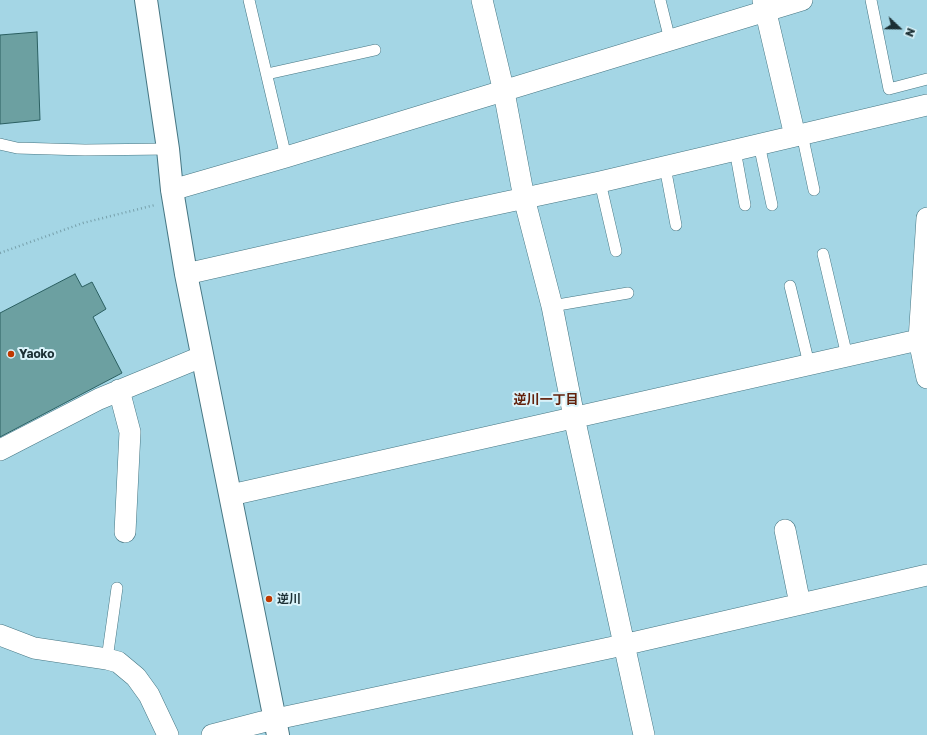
<!DOCTYPE html>
<html>
<head>
<meta charset="utf-8">
<style>
	body { margin:0 }
	#map { position:relative; width:927px; height:735px; overflow:hidden; background:#a4d6e5; font-family:"Golos Text",sans-serif }
	canvas { display:block }
	.north { position:absolute; left:879px; top:8px; width:40px; height:40px; -webkit-text-stroke:3px #daf3fa; paint-order:stroke; rotate:112deg; font-size:11px; font-weight:700; line-height:16px; text-align:center; color:#1b2f34 }
	.north::after { content:''; display:block; margin:auto; width:14px; height:18px; background:#1b2f34; clip-path:polygon(50% 0,100% 100%,50% 72%,0 100%) }
</style>
</head>
<body>
<div id="map">
<canvas width="927" height="735"></canvas>
<div class="north">N</div>
</div>
<script>
const c = document.querySelector('canvas').getContext('2d');
c.lineJoin = 'round';
function paint(path, color) { c.fillStyle = color; c.fill(path, 'evenodd'); }
const toPath = rows => new Path2D(rows.map(r => 'M' + r).join(''));
function stroke(path, color, width, dash) { c.strokeStyle = color; c.lineWidth = width; c.lineCap = dash ? 'butt' : 'round'; c.setLineDash(dash || []); c.stroke(path); }
function drawText(font, color, halo, rows, align = 'center') {
  c.font = font + ' "Golos Text","Noto Sans JP",sans-serif'; c.lineWidth = 4; c.setLineDash([]); c.textBaseline = 'middle'; c.strokeStyle = halo; c.fillStyle = color; for (const [text, x, y, turn = 0] of rows) {
    c.save(); c.translate(x, y); c.rotate((+turn || 0) * Math.PI / 180); c.textAlign = isNaN(turn) ? turn : align; if (halo) c.strokeText(text, 0, 0); c.fillText(text, 0, 0); c.restore();
  }
}
const building = toPath([
	[37,32,40,120,0,124,0,35,37,32],
	[75,274,82,287,92,282,106,309,93,317,122,373,0,437,0,313,75,274]
]);
const path = toPath([
	[0,253,83,223,155,205]
]);
const service = toPath([
	[249,0,286,157],
	[660,0,670,40],
	[871,0,889,89,927,79],
	[267,74,375,50],
	[802,134,814,190],
	[0,144,17,148,85,150,168,149],
	[759,144,772,205],
	[735,150,745,205],
	[665,167,676,225],
	[600,182,616,251],
	[823,254,847,356],
	[790,286,809,364],
	[552,306,628,293],
	[107,659,117,588]
]);
const minor = toPath([
	[482,0,504,92,524,198,552,306,574,417,644,735],
	[763,0,795,136],
	[172,190,286,157,802,0],
	[927,218,919,340,927,378],
	[186,274,455,213,600,182,927,105],
	[119,390,130,432,125,532],
	[0,450,99,399,201,357],
	[231,495,927,338],
	[785,530,800,604],
	[0,635,34,648,107,659,118,662,136,677,149,695,168,735],
	[212,735,262,722,623,645,927,575]
]);
const tertiary = toPath([
	[146,0,168,149,172,190,186,274,278,735]
]);
const markers = [
	[11,354,4,"#c03900"],
	[269,599,4,"#c03900"]
];
const poiNames = [
	["Yaoko",19,354],
	["逆川",277,599]
];
const neighbourhoodNames = [
	["逆川一丁目",546,400]
];
paint(building, '#6ca0a1');
stroke(building, '#2b5f61', 1);
stroke(service, '#467683', 12);
stroke(minor, '#467683', 22);
stroke(tertiary, '#467683', 24);
stroke(path, '#77a0ab', 2.5, [1, 3]);
stroke(service, '#fff', 11);
stroke(minor, '#fff', 21);
stroke(tertiary, '#fff', 22);
for (const [x, y, r, color] of markers) { const dot = new Path2D(); dot.arc(x, y, r, 0, 2 * Math.PI); c.fillStyle = color; c.fill(dot); stroke(dot, '#daf3fa', 1.5); }
drawText('bold 12px', '#1b2f34', '#daf3fa', poiNames, 'left');
drawText('bold 13px', '#62210b', '#daf3fa', neighbourhoodNames);
</script>
</body>
</html>
